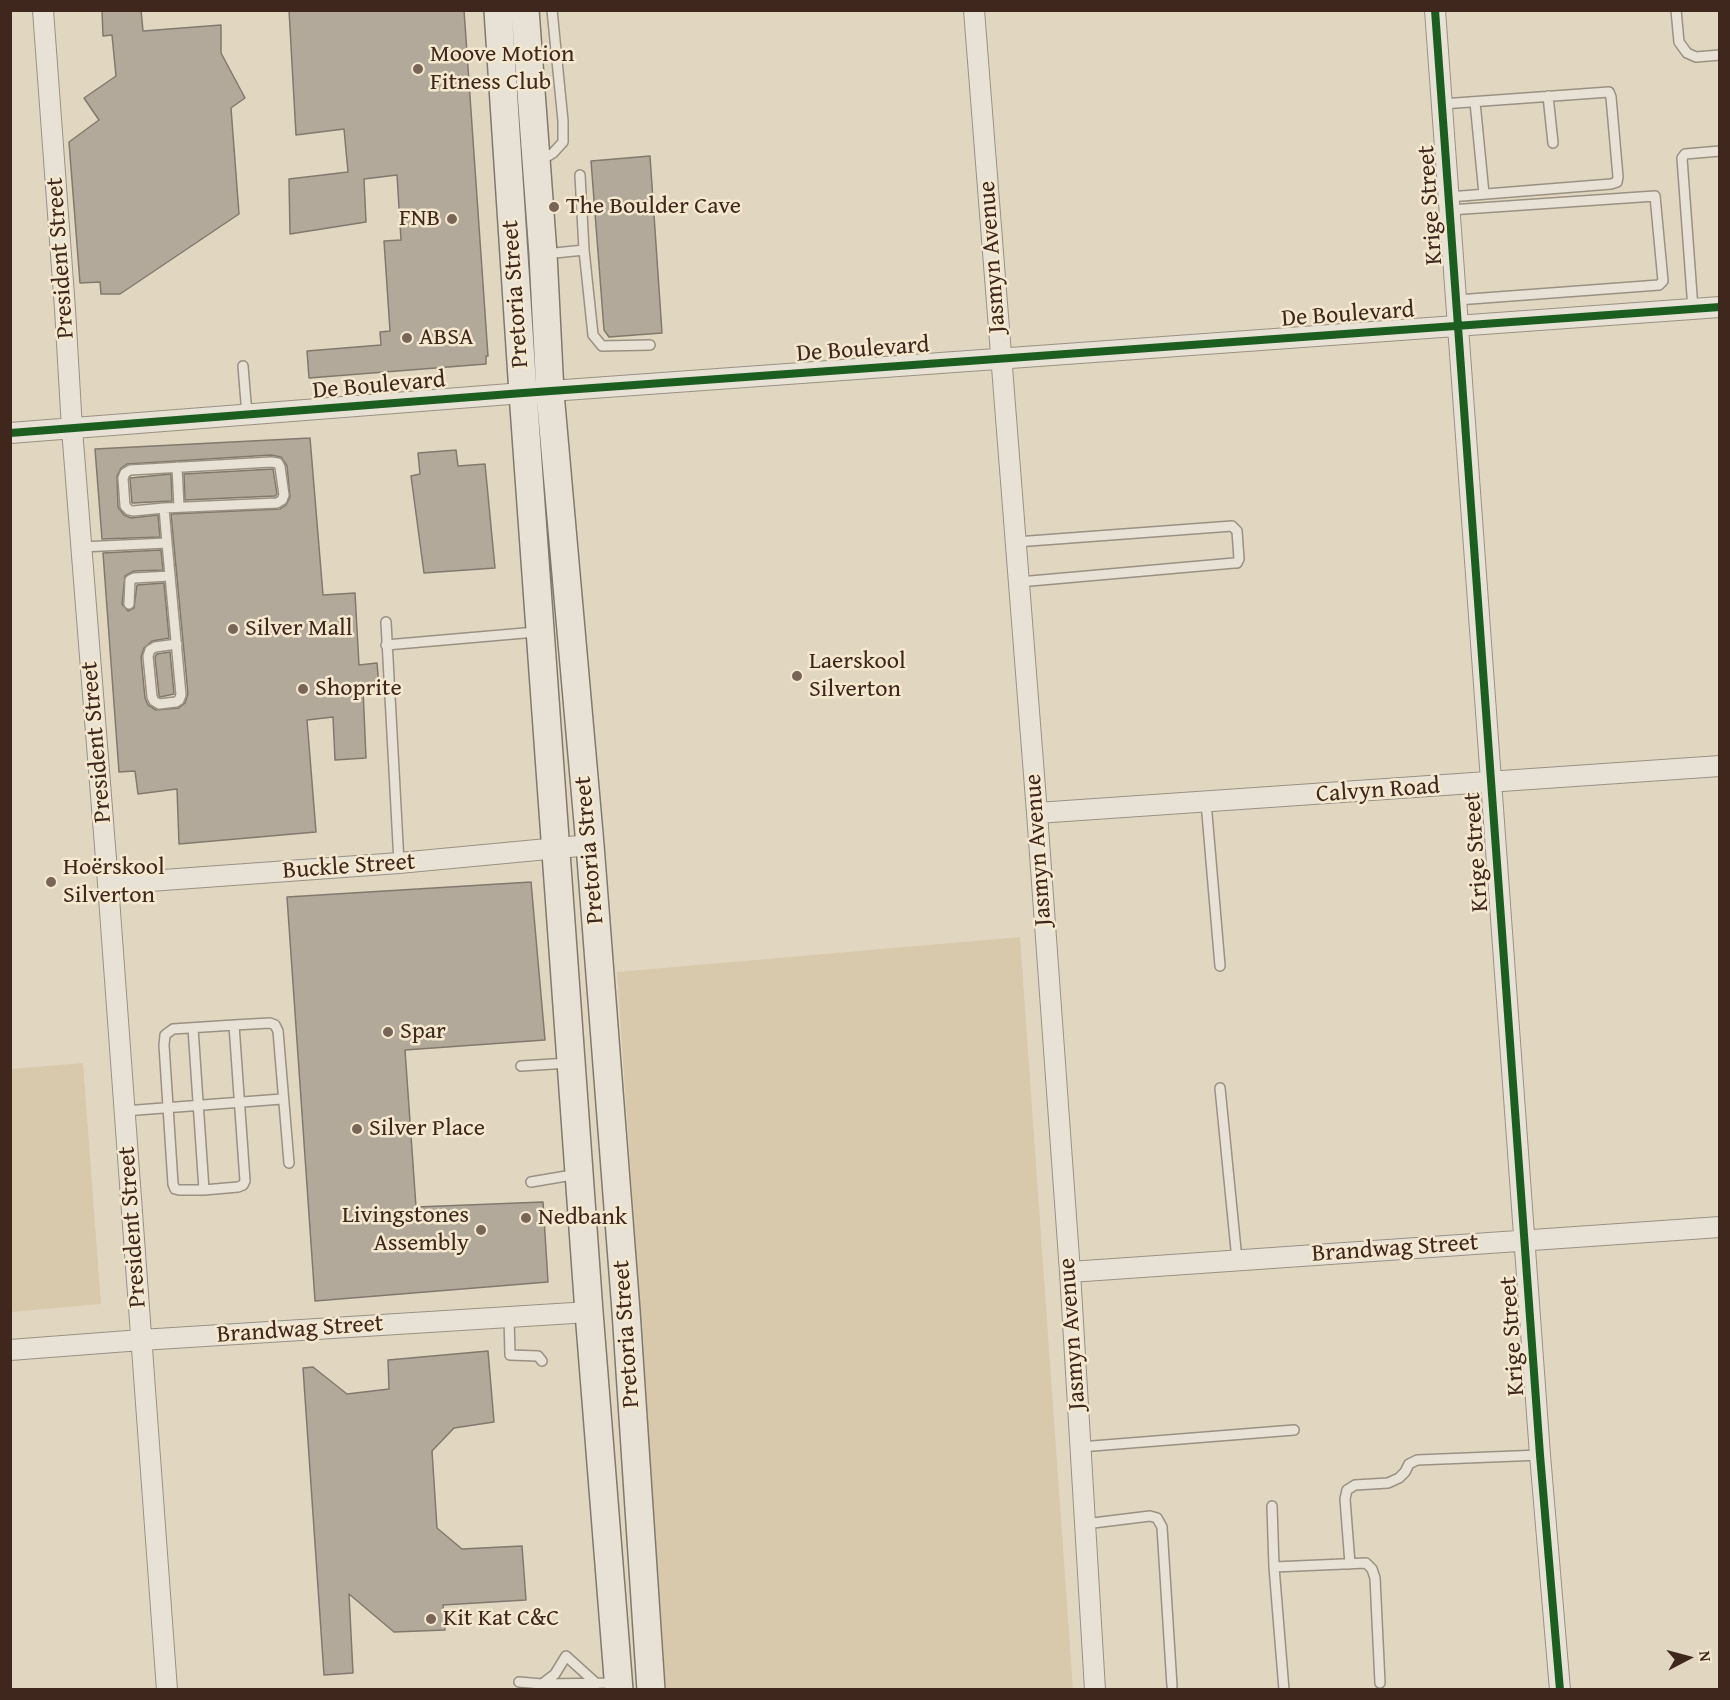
<!DOCTYPE html>
<html>
<head>
<meta charset="utf-8">
<style>
	body { margin:0 }
	#map { position:relative; width:1730px; height:1700px; overflow:hidden; background:#e1d7c1; font-family:"Gentium Book Plus",serif }
	canvas { display:block }
	.frame { position:absolute; inset:0; border:12px solid #40271e; pointer-events:none }
	.north { position:absolute; left:1658px; top:1628px; width:60px; height:60px; -webkit-text-stroke:4px #f4e8ce; paint-order:stroke; rotate:84deg; font-size:16px; font-weight:700; line-height:24px; text-align:center; color:#40271e }
	.north::after { content:''; display:block; margin:auto; width:21px; height:27px; background:#40271e; clip-path:polygon(50% 0,100% 100%,50% 72%,0 100%) }
</style>
</head>
<body>
<div id="map">
<canvas width="1730" height="1700"></canvas>
<div class="frame"></div>
<div class="north">N</div>
</div>
<script>
const c = document.querySelector('canvas').getContext('2d');
c.lineJoin = 'round';
function paint(path, color) { c.fillStyle = color; c.fill(path, 'evenodd'); }
const toPath = rows => new Path2D(rows.map(r => 'M' + r).join(''));
function stroke(path, color, width, dash) { c.strokeStyle = color; c.lineWidth = width; c.lineCap = dash ? 'butt' : 'round'; c.setLineDash(dash || []); c.stroke(path); }
function drawText(font, color, halo, rows, align = 'center') {
  c.font = font + ' "Gentium Book Plus",serif'; c.lineWidth = 5; c.setLineDash([]); c.textBaseline = 'middle'; c.strokeStyle = halo; c.fillStyle = color; for (const [text, x, y, turn = 0] of rows) {
    c.save(); c.translate(x, y); c.rotate((+turn || 0) * Math.PI / 180); c.textAlign = isNaN(turn) ? turn : align; if (halo) c.strokeText(text, 0, 0); c.fillText(text, 0, 0); c.restore();
  }
}
const green = toPath([
	[1020,937,1073,1689,666,1689,617,972],
	[83,1063,101,1304,11,1312,11,1069]
]);
const building = toPath([
	[102,10,141,10,143,31,221,25,221,53,245,98,231,108,239,214,120,294,101,294,100,282,80,283,69,142,99,120,84,98,116,76,112,35,103,36,102,10],
	[289,10,464,10,488,356,486,356,486,364,309,378,307,351,381,345,380,332,390,331,384,241,401,240,397,175,364,179,366,222,290,234,289,179,348,172,344,129,296,135,289,10],
	[650,156,662,333,609,337,604,330,591,161,650,156],
	[310,438,323,595,355,593,359,665,377,663,379,686,363,689,366,758,335,760,333,717,307,720,316,832,179,844,177,789,138,794,135,771,119,772,103,553,161,550,163,570,134,571,125,576,122,604,128,611,134,608,137,585,164,583,169,638,152,641,144,648,141,657,145,698,148,705,156,710,179,708,185,703,188,694,171,514,280,509,286,505,290,497,287,466,281,457,271,455,127,464,121,468,117,476,118,507,124,515,131,518,158,515,160,537,102,539,95,449,310,438],
	[456,450,458,466,485,464,495,568,424,573,411,476,420,474,418,453,456,450],
	[273,469,277,494,275,496,185,500,184,474,273,469],
	[171,474,172,501,132,503,130,478,171,474],
	[170,652,174,694,160,697,159,695,155,657,157,654,170,652],
	[531,882,545,1040,405,1050,416,1207,543,1202,548,1282,315,1301,287,897,531,882],
	[488,1351,494,1422,454,1428,432,1451,437,1528,462,1549,522,1546,526,1600,443,1605,445,1630,394,1632,349,1594,353,1673,324,1675,303,1368,313,1367,347,1394,389,1389,388,1360,488,1351]
]);
const lane = toPath([
	[1676,10,1679,42,1687,53,1696,57,1720,55],
	[1548,96,1553,143],
	[1475,102,1484,194],
	[1442,104,1609,92,1611,97,1618,177,1617,182,1611,184,1449,197],
	[540,161,553,153,563,142,563,121,552,10],
	[580,175,584,250],
	[1450,210,1655,196,1663,281,1659,285,1457,300],
	[545,254,584,250,593,335,602,346,650,345],
	[1693,309,1682,158,1685,154,1720,151],
	[243,366,247,415],
	[177,467,179,507],
	[164,508,277,503,282,500,284,495,280,467,278,463,271,462,130,470,125,473,123,478,125,506,129,510,133,511,164,508,167,543],
	[1016,542,1232,526,1237,531,1239,559,1237,563,1234,563,1019,582],
	[81,547,167,543,181,695,179,700,176,702,159,704,154,701,152,697,148,656,150,650,155,647,177,644],
	[129,604,130,580,134,578,170,576],
	[386,622,399,863],
	[386,645,536,632],
	[1206,802,1220,966],
	[234,1025,245,1181,243,1185,238,1187,204,1190,179,1190,175,1189,173,1184,164,1045,165,1035,173,1029,234,1025,270,1023,275,1025,278,1031,289,1163],
	[193,1028,204,1190],
	[521,1066,569,1063],
	[1220,1088,1237,1260],
	[124,1111,282,1099],
	[531,1182,578,1174],
	[509,1316,510,1355,538,1356,542,1361],
	[1080,1447,1294,1430],
	[1272,1506,1274,1567,1284,1690],
	[1085,1524,1150,1516,1157,1518,1162,1527,1172,1686],
	[1350,1564,1345,1499,1347,1490,1355,1485,1388,1483,1399,1478,1405,1472,1409,1464,1417,1460,1540,1455],
	[1274,1567,1366,1563,1372,1569,1375,1578,1380,1683],
	[519,1682,542,1684,616,1683],
	[542,1684,555,1674,566,1656,597,1684]
]);
const street = toPath([
	[43,10,65,309,72,429,108,884,167,1690],
	[974,10,1037,813,1070,1272,1095,1690],
	[1435,10,1540,1455,1560,1690],
	[10,433,523,393,1720,307],
	[1037,813,1720,766],
	[108,884,399,863,590,845],
	[1070,1272,1720,1227],
	[10,1350,141,1340,589,1312]
]);
const secondary = toPath([
	[498,10,523,393,589,1312,619,1690],
	[525,10,543,254,550,393,590,845,626,1311,651,1690]
]);
const cycleway = toPath([
	[1435,10,1540,1455,1560,1690],
	[10,433,523,393,1720,307]
]);
const markers = [
	[418,69,6,"#786557"],
	[554,207,6,"#786557"],
	[452,219,6,"#786557"],
	[407,338,6,"#786557"],
	[233,629,6,"#786557"],
	[797,676,6,"#786557"],
	[303,689,6,"#786557"],
	[51,882,6,"#786557"],
	[388,1032,6,"#786557"],
	[357,1129,6,"#786557"],
	[526,1218,6,"#786557"],
	[481,1230,6,"#786557"],
	[431,1619,6,"#786557"]
];
const poiNames = [
	["Moove Motion",430,55],
	["Fitness Club",430,83],
	["The Boulder Cave",566,207],
	["FNB",440,219,"right"],
	["ABSA",419,338],
	["Silver Mall",245,629],
	["Laerskool",809,662],
	["Silverton",809,690],
	["Shoprite",315,689],
	["Hoërskool",63,868],
	["Silverton",63,896],
	["Spar",400,1032],
	["Silver Place",369,1129],
	["Livingstones",469,1216,"right"],
	["Assembly",469,1244,"right"],
	["Nedbank",538,1218],
	["Kit Kat C&C",443,1619]
];
const streetNames = [
	["Krige Street",1431,205,-94],
	["Jasmyn Avenue",993,257,-94],
	["President Street",61,258,-94],
	["Pretoria Street",516,294,-94],
	["De Boulevard",1348,315,-4],
	["De Boulevard",863,350,-4],
	["De Boulevard",379,386,-5],
	["President Street",97,742,-95],
	["Calvyn Road",1378,791,-4],
	["Pretoria Street",590,850,-95],
	["Jasmyn Avenue",1039,850,-94],
	["Krige Street",1477,852,-94],
	["Buckle Street",349,867,-4],
	["President Street",133,1227,-94],
	["Brandwag Street",1395,1249,-4],
	["Brandwag Street",300,1330,-4],
	["Pretoria Street",627,1334,-94],
	["Jasmyn Avenue",1073,1334,-94],
	["Krige Street",1513,1336,-94]
];
paint(green, '#d8c9ac');
paint(building, '#b2a99a');
stroke(building, '#82796d', 1.5);
stroke(lane, '#9a9183', 12);
stroke(street, '#9a9183', 22);
stroke(secondary, '#82796d', 30);
stroke(lane, '#e7e1d6', 9);
stroke(street, '#e7e1d6', 20);
stroke(secondary, '#e7e1d6', 27);
stroke(cycleway, '#1b5e20', 8);
for (const [x, y, r, color] of markers) { const dot = new Path2D(); dot.arc(x, y, r, 0, 2 * Math.PI); c.fillStyle = color; c.fill(dot); stroke(dot, '#f4e8ce', 2); }
drawText('24px', '#40271e', '#f4e8ce', poiNames, 'left');
drawText('24px', '#40271e', '#f4e8ce', streetNames);
</script>
</body>
</html>
